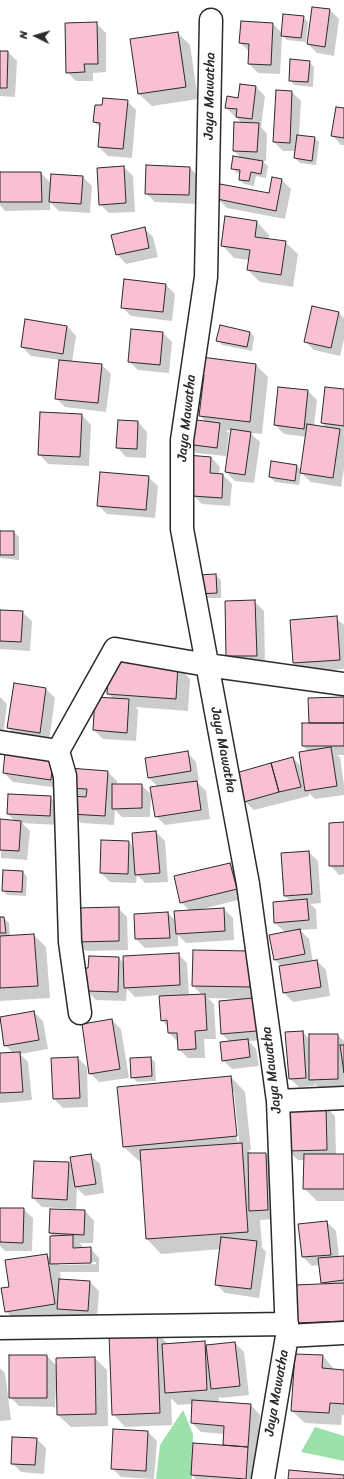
<!DOCTYPE html>
<html>
<head>
<meta charset="utf-8">
<style>
	body { margin:0 }
	#map { position:relative; width:344px; height:1479px; overflow:hidden; background:#fff; font-family:Sriracha,sans-serif }
	canvas { display:block }
	.north { position:absolute; left:16px; top:16px; width:40px; height:40px; -webkit-text-stroke:3px #fff; paint-order:stroke; rotate:275deg; font-size:11px; font-weight:700; line-height:16px; text-align:center; color:#2b2b2b }
	.north::after { content:''; display:block; margin:auto; width:14px; height:18px; background:#2b2b2b; clip-path:polygon(50% 0,100% 100%,50% 72%,0 100%) }
</style>
</head>
<body>
<div id="map">
<canvas width="344" height="1479"></canvas>
<div class="north">N</div>
</div>
<script>
const c = document.querySelector('canvas').getContext('2d');
c.lineJoin = 'round';
function paint(path, color) { c.fillStyle = color; c.fill(path, 'evenodd'); }
const toPath = rows => new Path2D(rows.map(r => 'M' + r).join(''));
function stroke(path, color, width, dash) { c.strokeStyle = color; c.lineWidth = width; c.lineCap = dash ? 'butt' : 'round'; c.setLineDash(dash || []); c.stroke(path); }
function drawText(font, color, halo, rows, align = 'center') {
  c.font = font + ' Sriracha,sans-serif'; c.lineWidth = 3; c.setLineDash([]); c.textBaseline = 'middle'; c.strokeStyle = halo; c.fillStyle = color; for (const [text, x, y, turn = 0] of rows) {
    c.save(); c.translate(x, y); c.rotate((+turn || 0) * Math.PI / 180); c.textAlign = isNaN(turn) ? turn : align; if (halo) c.strokeText(text, 0, 0); c.fillText(text, 0, 0); c.restore();
  }
}
const green = toPath([
	[183,1410,193,1434,192,1479,156,1479,160,1445],
	[315,1427,344,1436,344,1461,301,1452]
]);
const shadow = toPath([
	[330,10,339,19,334,56,317,53,308,44],
	[303,17,308,22,306,42,287,40,282,35,280,74,258,73,249,64,250,52,240,43,273,24,282,33],
	[96,23,106,33,106,72,93,73,93,81,76,81,67,72],
	[178,33,190,45,198,99,152,106,139,94],
	[0,52,8,52,17,61,15,97,0,96],
	[309,62,314,67,313,87,294,85,290,80],
	[256,87,265,96,261,127,267,134,266,161,262,161,268,166,266,178,256,176,254,186,244,184,240,180,241,174,237,173,232,168,241,158,234,151,243,124,226,108],
	[292,92,301,101,299,136,314,138,319,142,316,165,300,163,295,158,296,151,283,151,274,142],
	[127,101,136,110,132,158,108,156,99,147,101,128,94,122,103,107],
	[344,109,344,145,341,145,332,135],
	[124,167,133,176,135,212,109,213,100,204],
	[190,168,199,177,198,204,155,202,146,193],
	[0,173,41,173,51,183,83,177,92,186,90,213,59,211,50,202,50,210,5,211,0,205],
	[282,180,291,189,285,219,227,208,218,199,270,194],
	[226,217,257,222,269,235,269,240,285,242,298,254,293,287,260,282,248,270,249,260,234,258,222,245],
	[144,228,153,237,158,257,126,264,117,254],
	[166,285,175,294,172,321,131,316,122,307],
	[339,313,344,318,344,339,340,356,314,350,305,341],
	[26,320,67,326,76,336,72,362,102,365,111,374,106,412,65,407,56,398,60,360,31,356,22,347],
	[250,332,254,337,252,351,222,345,218,340],
	[163,333,172,342,169,373,138,370,129,361],
	[256,365,268,377,262,434,250,433,260,442,254,483,235,481,226,472,232,431,226,430,229,433,226,456,196,453,187,444,206,422,200,416,204,379,200,375],
	[344,390,344,434,342,433,344,435,344,469,341,487,311,482,301,473,299,485,275,482,270,477,297,466,302,471,307,437,284,434,275,425,308,391,317,400,314,426,327,428,322,423],
	[82,415,91,425,89,466,48,464,39,454],
	[119,421,138,422,147,432,146,458,126,457,117,447],
	[211,457,220,467,219,475,223,475,232,484,230,506,202,504,186,488],
	[148,477,158,486,155,518,107,514,98,505],
	[0,532,14,532,19,537,19,560,0,558],
	[216,575,221,580,221,598,204,598,199,593],
	[226,602,255,602,264,611,265,665,237,665,227,656],
	[0,611,22,612,32,621,30,651,0,649],
	[336,618,344,625,344,669,303,672,294,663],
	[178,666,190,679,188,711,136,707,138,710,136,741,103,739,94,730,114,699,108,694],
	[46,689,55,698,49,741,18,737,8,728],
	[0,697,7,704,3,736,0,735],
	[344,698,344,755,337,755,340,757,344,785,344,795,315,799,309,793,309,796,254,810,244,801,293,758,303,768,309,752,303,746,310,724],
	[187,752,196,762,199,780,196,781,206,791,210,819,165,825,156,816,158,787,149,778,146,759],
	[53,760,60,788,13,782,4,773],
	[108,772,117,781,117,785,141,785,151,794,150,817,122,817,115,810,114,825,81,823,72,813,78,798,68,788],
	[50,797,59,806,59,825,22,823,30,831,27,860,1,858,0,820,15,821,8,814],
	[344,823,344,874,339,875,330,865],
	[156,832,165,841,168,882,145,883,137,875,136,883,110,882,101,873,129,842,134,848],
	[309,852,318,861,321,903,310,904,316,909,317,929,300,930,309,939,313,962,317,961,326,970,330,996,293,1002,284,993,280,965,275,960,286,933,275,923,290,901,285,896,282,854],
	[230,864,239,873,246,898,198,910,198,911,224,909,233,918,234,940,186,943,178,935,178,946,145,948,136,939,168,913,176,921,190,911,181,902],
	[23,872,27,877,26,896,7,895,3,891],
	[118,908,127,917,128,950,86,951,77,942],
	[0,918,4,918,9,923,10,936,34,935,46,947,50,998,0,1001],
	[250,952,266,1040,249,1041,256,1049,259,1066,232,1069,223,1060,230,1042,222,1034,242,999,208,998,214,1004,216,1039,204,1039,205,1058,188,1058,179,1049,179,1043,169,1033,169,1028,162,1020,160,995,135,997,127,989,126,1001,96,1000,87,991,80,976,89,969,119,958,124,963,178,954,187,963,189,995,202,995,193,986],
	[34,1012,43,1021,48,1049,20,1054,28,1062,32,1100,0,1103,0,1054,13,1053,5,1045],
	[112,1020,121,1029,129,1078,99,1082,90,1073],
	[303,1032,310,1040,337,1035,344,1041,344,1088,319,1088,314,1083,315,1086,299,1087,289,1078],
	[78,1058,87,1067,88,1107,63,1108,54,1099,52,1059],
	[151,1058,155,1062,156,1081,137,1082,132,1077],
	[231,1077,245,1092,251,1150,248,1150,252,1154,266,1154,275,1163,276,1219,260,1220,262,1246,261,1246,266,1252,259,1298,225,1293,216,1284,221,1249,161,1254,147,1239,141,1161,139,1161,124,1147],
	[232,1092,234,1092,239,1141,237,1141],
	[326,1107,335,1116,336,1155,344,1155,344,1201,317,1201,304,1188,305,1160,298,1160,288,1151],
	[90,1155,100,1164,104,1193,85,1196,77,1188,76,1209,42,1207,33,1198,69,1163,73,1167],
	[0,1209,23,1209,33,1218,32,1251,5,1251,0,1246],
	[85,1211,94,1221,93,1243,79,1243,82,1245,82,1249,90,1248,99,1258,99,1272,60,1272,61,1281,90,1282,99,1291,97,1319,18,1324,6,1311,10,1288,47,1255,51,1259,54,1237,50,1233],
	[96,1262,96,1264,59,1265,59,1263],
	[327,1222,336,1231,339,1257,344,1257,344,1333,310,1335,298,1322,325,1285,322,1282,320,1265,312,1266,303,1257],
	[157,1333,168,1344,204,1343,208,1346,235,1343,244,1352,249,1395,221,1398,219,1396,219,1403,251,1405,260,1415,255,1479,196,1479,192,1475,224,1446,225,1434,201,1432,192,1423,193,1404,178,1405,171,1398,172,1425,125,1427,113,1414],
	[47,1356,57,1366,95,1358,107,1370,108,1426,71,1427,58,1415,57,1388,56,1388,55,1407,19,1406,10,1397],
	[323,1356,335,1370,344,1371,344,1415,342,1415,341,1425,305,1423,292,1411],
	[0,1368,5,1373,11,1420,0,1421],
	[148,1432,157,1441,154,1479,121,1477,112,1468],
	[37,1439,46,1448,44,1474,21,1472,12,1463]
]);
const building = toPath([
	[312,7,330,9,325,47,307,44,312,7],
	[283,14,304,16,301,38,281,36,283,14],
	[241,21,273,23,271,65,248,64,249,44,239,43,241,21],
	[97,22,98,64,84,64,85,72,66,73,65,23,97,22],
	[178,32,186,87,138,94,130,39,178,32],
	[0,51,8,51,7,88,0,88,0,51],
	[290,59,310,61,308,82,289,81,290,59],
	[240,84,256,86,252,119,236,117,237,109,225,108,227,96,238,98,240,84],
	[276,90,292,91,290,143,273,142,276,90],
	[103,98,128,100,123,149,98,147,100,123,93,122,95,105,102,105,103,98],
	[336,107,344,108,344,138,331,136,336,107],
	[234,122,259,123,257,152,233,151,234,122],
	[297,135,315,137,312,161,294,158,297,135],
	[233,156,263,161,261,174,251,172,249,181,239,180,240,170,231,169,233,156],
	[146,165,190,167,189,195,145,194,146,165],
	[124,166,126,203,99,205,97,168,124,166],
	[0,172,41,172,42,202,0,202,0,172],
	[51,174,83,176,81,204,49,202,51,174],
	[272,177,282,179,276,211,217,199,220,184,269,193,272,177],
	[225,216,257,221,255,237,286,241,281,275,247,270,250,250,221,246,225,216],
	[145,227,149,248,116,255,111,235,145,227],
	[124,279,166,284,163,312,121,308,124,279],
	[312,306,339,312,331,348,304,342,312,306],
	[25,319,67,326,63,354,21,347,25,319],
	[220,325,250,332,247,347,216,341,220,325],
	[131,329,163,332,160,365,128,362,131,329],
	[201,357,256,364,250,422,199,416,204,375,199,375,201,357],
	[59,360,102,364,98,403,55,399,59,360],
	[278,387,308,390,304,429,274,425,278,387],
	[325,387,344,389,344,426,321,423,325,387],
	[40,412,82,414,80,457,38,455,40,412],
	[189,419,220,423,217,448,186,444,189,419],
	[118,420,138,421,137,449,116,448,118,420],
	[307,424,340,429,333,478,300,473,307,424],
	[231,429,251,432,245,475,225,472,231,429],
	[187,455,211,457,210,473,223,474,222,498,192,496,187,455],
	[271,461,297,465,295,481,269,477,271,461],
	[100,472,149,476,146,510,97,506,100,472],
	[0,531,14,531,14,555,0,555,0,531],
	[216,574,217,593,198,594,197,575,216,574],
	[255,600,257,656,226,656,225,601,255,600],
	[0,610,23,611,21,642,0,641,0,610],
	[337,616,340,660,293,663,290,620,337,616],
	[109,660,178,665,176,699,107,694,109,660],
	[14,683,46,688,40,733,7,728,14,683],
	[95,697,129,699,127,733,93,730,95,697],
	[344,697,344,723,309,723,308,698,344,697],
	[302,723,344,723,344,746,302,746,302,723],
	[331,747,337,786,305,791,299,752,331,747],
	[188,751,191,771,148,778,145,758,188,751],
	[5,753,53,759,51,780,3,773,5,753],
	[293,757,301,787,279,792,271,763,293,757],
	[271,763,279,792,244,802,236,773,271,763],
	[69,768,108,771,105,816,70,814,72,796,86,797,87,789,67,788,69,768],
	[197,781,201,810,155,817,150,787,197,781],
	[112,784,142,784,142,808,112,809,112,784],
	[8,794,51,796,50,816,7,814,8,794],
	[0,819,21,821,19,851,0,850,0,819],
	[344,822,344,866,329,866,329,823,344,822],
	[156,831,160,873,135,875,132,833,156,831],
	[101,840,129,841,128,874,100,873,101,840],
	[309,851,312,894,284,896,281,853,309,851],
	[230,863,237,889,180,903,174,876,230,863],
	[3,870,23,871,22,892,2,891,3,870],
	[307,899,309,920,274,923,273,902,307,899],
	[119,907,119,941,76,942,75,908,119,907],
	[224,908,225,931,176,934,174,911,224,908],
	[168,912,170,938,135,939,134,914,168,912],
	[0,917,4,917,6,933,0,933,0,917],
	[300,929,305,954,274,960,269,935,300,929],
	[34,934,38,986,0,988,0,936,34,934],
	[193,950,250,951,250,987,192,986,193,950],
	[179,953,180,985,124,988,123,956,179,953],
	[89,956,119,957,118,992,86,991,87,977,79,977,79,968,88,968,89,956],
	[317,960,321,987,283,993,279,966,317,960],
	[205,994,207,1030,195,1031,196,1049,178,1050,177,1033,168,1033,167,1020,161,1021,159,996,205,994],
	[254,998,257,1031,221,1034,219,1001,254,998],
	[34,1011,39,1040,4,1046,0,1017,34,1011],
	[112,1019,120,1069,89,1074,82,1024,112,1019],
	[303,1031,306,1078,289,1079,285,1032,303,1031],
	[309,1034,338,1034,338,1079,309,1080,309,1034],
	[248,1039,250,1057,222,1061,220,1042,248,1039],
	[340,1045,344,1045,344,1073,340,1045],
	[20,1052,23,1092,0,1093,0,1053,20,1052],
	[78,1057,80,1098,53,1099,51,1058,78,1057],
	[151,1057,152,1076,131,1078,130,1058,151,1057],
	[231,1076,237,1136,123,1147,117,1087,231,1076],
	[326,1106,327,1150,287,1151,287,1107,326,1106],
	[242,1143,248,1232,146,1239,140,1150,242,1143],
	[248,1153,266,1153,268,1210,249,1211,248,1153],
	[91,1154,96,1184,75,1187,70,1157,91,1154],
	[304,1154,344,1154,344,1189,303,1189,304,1154],
	[34,1161,69,1162,67,1200,32,1198,34,1161],
	[0,1208,24,1208,23,1243,0,1242,0,1208],
	[50,1209,85,1210,84,1235,49,1233,50,1209],
	[327,1221,331,1255,302,1257,298,1224,327,1221],
	[73,1235,73,1248,91,1247,91,1263,50,1264,50,1236,73,1235],
	[221,1237,257,1241,251,1289,215,1285,221,1237],
	[47,1254,55,1304,5,1312,1,1288,9,1287,5,1260,47,1254],
	[344,1256,344,1280,321,1283,318,1258,344,1256],
	[59,1279,90,1281,88,1311,57,1309,59,1279],
	[344,1283,344,1321,297,1323,295,1285,344,1283],
	[157,1332,160,1413,112,1415,109,1334,157,1332],
	[205,1341,207,1390,165,1393,162,1344,205,1341],
	[235,1342,240,1386,211,1389,206,1345,235,1342],
	[295,1354,323,1355,322,1368,344,1370,344,1404,330,1403,329,1413,291,1411,295,1354],
	[9,1355,47,1355,47,1398,9,1398,9,1355],
	[95,1357,96,1414,57,1415,56,1358,95,1357],
	[192,1400,251,1404,248,1447,223,1445,224,1426,191,1423,192,1400],
	[113,1429,148,1431,146,1471,111,1469,113,1429],
	[12,1437,37,1438,35,1465,11,1464,12,1437],
	[193,1443,248,1447,246,1479,191,1475,193,1443],
	[289,1470,344,1475,344,1479,288,1479,289,1470]
]);
const street = toPath([
	[211,20,206,277,182,440,182,529,248,884,278,1101,287,1336,263,1479],
	[0,742,58,751],
	[80,1013,70,942,65,776,58,751,115,649,207,665,344,684],
	[278,1101,344,1098],
	[0,1328,287,1324],
	[287,1336,344,1333]
]);
const streetNames = [
	["Jaya Mawatha",210,96,-89],
	["Jaya Mawatha",187,418,-84],
	["Jaya Mawatha",223,750,79],
	["Jaya Mawatha",272,1070,-97],
	["Jaya Mawatha",277,1393,-80]
];
paint(green, '#9ce1ac');
paint(shadow, '#0003');
paint(building, '#f9c0d4');
stroke(building, '#2b2b2b', 1);
stroke(street, '#2b2b2b', 25);
stroke(street, '#fff', 22);
drawText('14px', '#2b2b2b', '#fff', streetNames);
</script>
</body>
</html>
